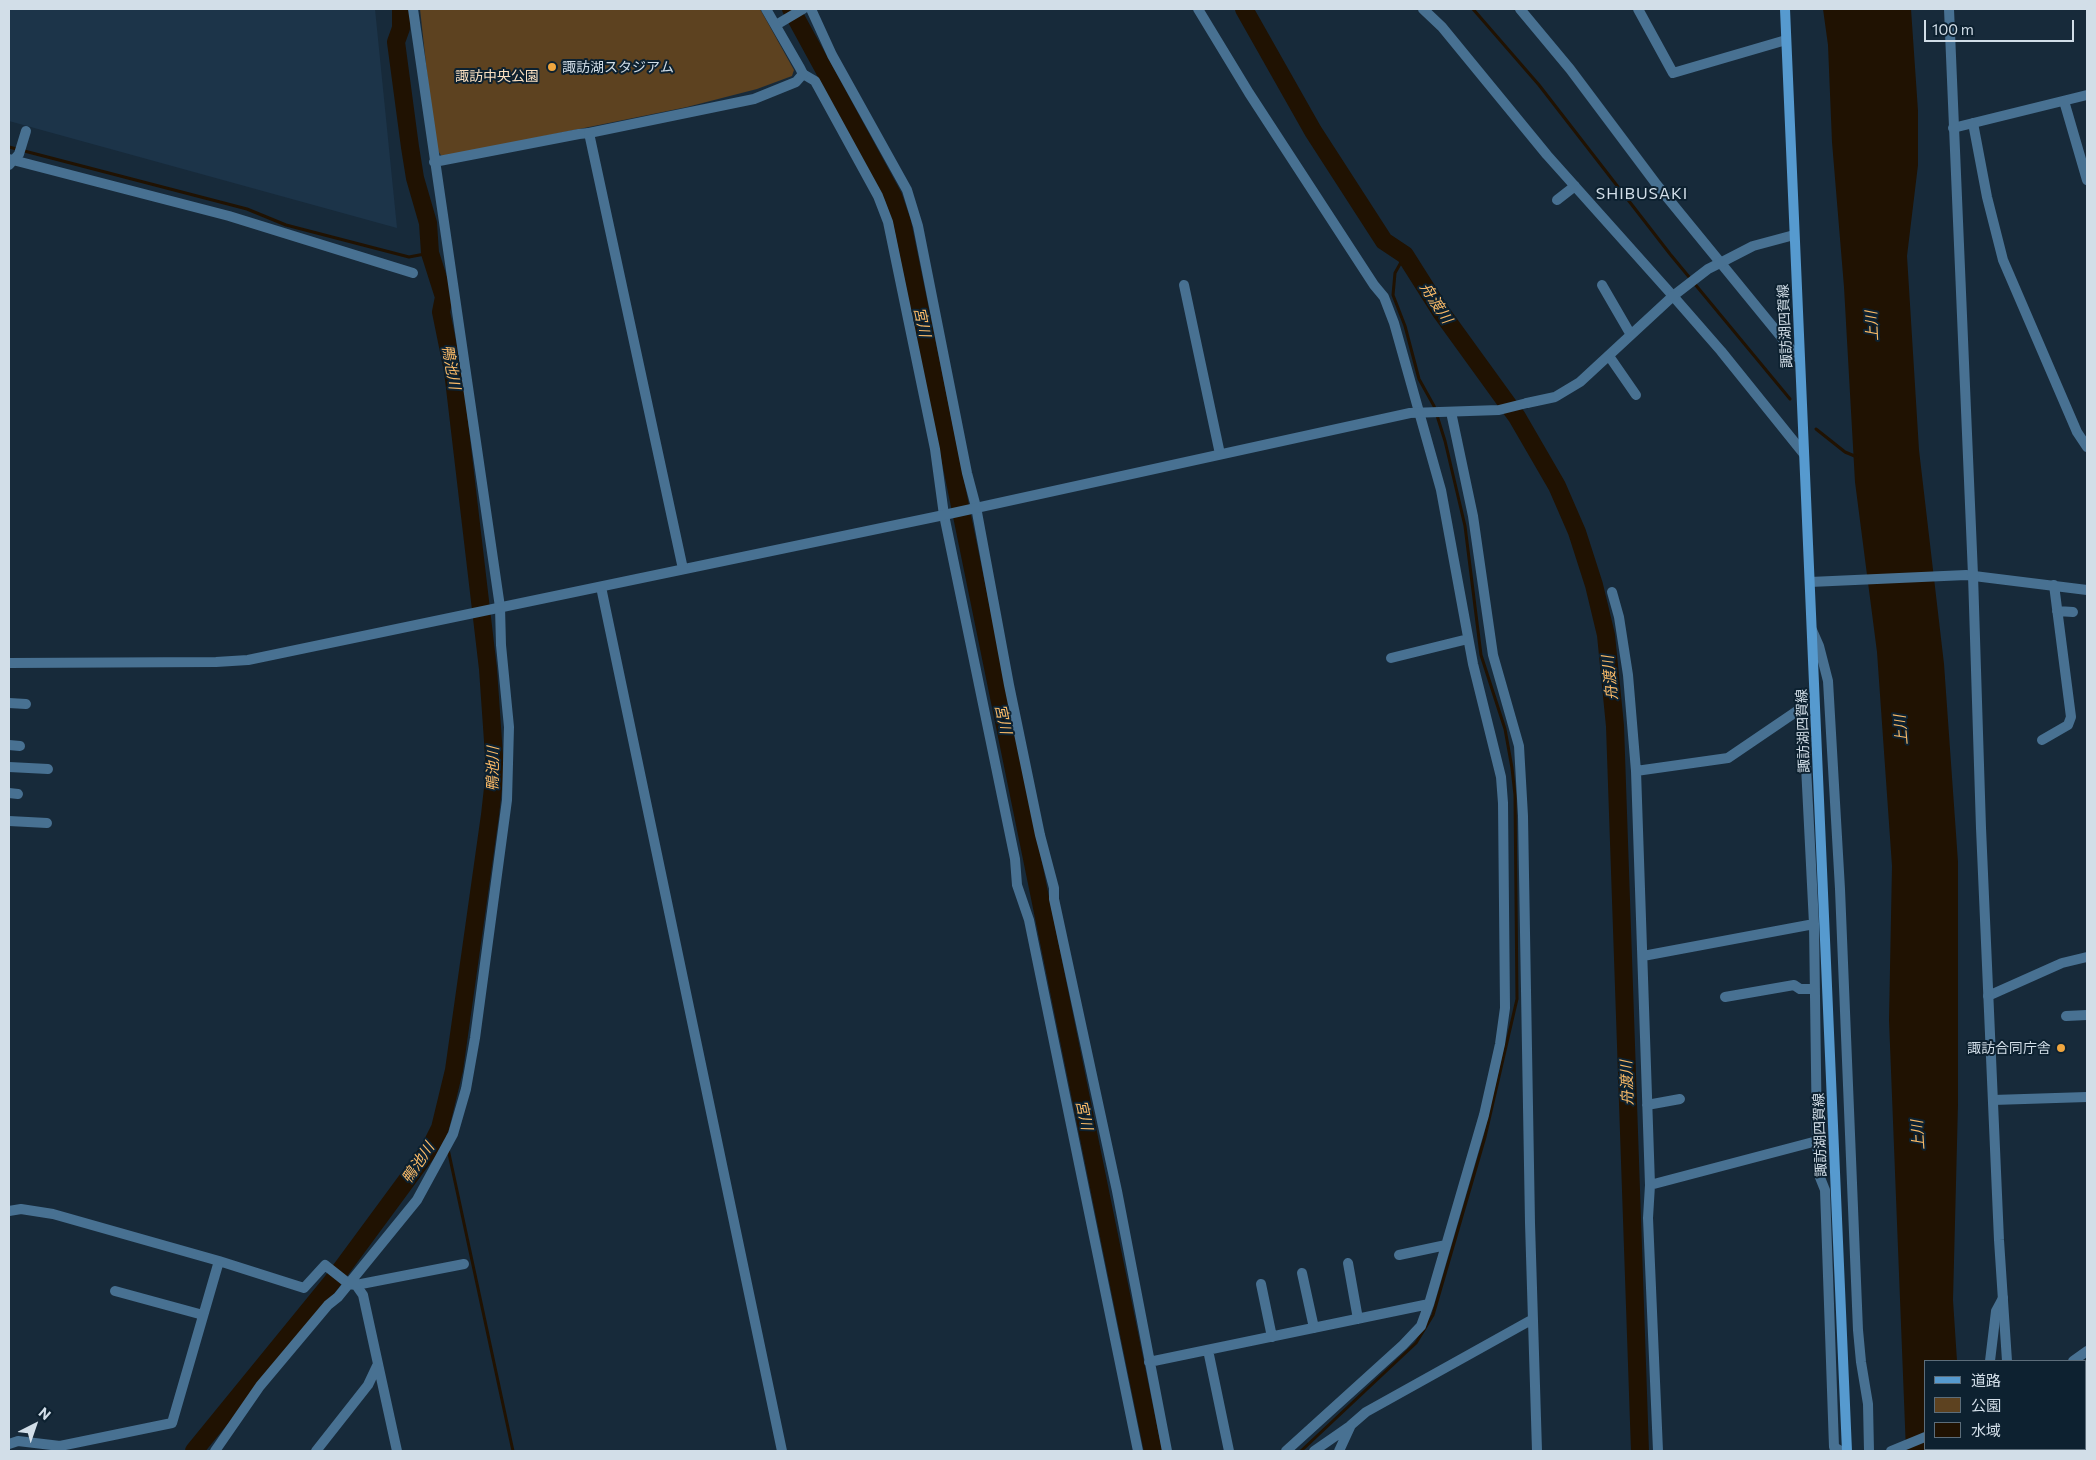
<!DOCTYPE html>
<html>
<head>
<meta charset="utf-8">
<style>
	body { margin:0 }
	#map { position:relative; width:2096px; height:1460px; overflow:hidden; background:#172a3a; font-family:Commissioner,"Noto Sans JP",sans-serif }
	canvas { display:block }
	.frame { position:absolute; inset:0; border:10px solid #d2dee8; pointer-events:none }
	.legend { position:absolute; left:1924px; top:1360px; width:162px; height:90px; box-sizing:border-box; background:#0d2130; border:1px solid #5c6d7a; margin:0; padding:6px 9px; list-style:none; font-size:15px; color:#d2dee8 }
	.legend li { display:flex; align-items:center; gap:10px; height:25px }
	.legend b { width:25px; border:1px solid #5c6d7a }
	.north { position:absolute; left:10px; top:1400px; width:50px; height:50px; -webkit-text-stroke:4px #0d2130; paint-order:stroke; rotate:41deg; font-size:14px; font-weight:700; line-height:20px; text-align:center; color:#d2dee8 }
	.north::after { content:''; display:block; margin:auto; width:18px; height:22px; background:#d2dee8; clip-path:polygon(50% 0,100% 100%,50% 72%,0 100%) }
	.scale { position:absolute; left:1924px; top:20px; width:150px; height:22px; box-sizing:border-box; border:2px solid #d2dee8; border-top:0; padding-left:6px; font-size:15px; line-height:18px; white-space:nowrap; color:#d2dee8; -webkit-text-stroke:4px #0d2130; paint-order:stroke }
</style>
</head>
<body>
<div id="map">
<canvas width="2096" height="1460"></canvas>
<div class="frame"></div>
<ul class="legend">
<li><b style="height:6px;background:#569acf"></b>道路</li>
<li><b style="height:14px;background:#5d4220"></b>公園</li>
<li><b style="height:14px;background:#201202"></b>水域</li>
</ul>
<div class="north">N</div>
<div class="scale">100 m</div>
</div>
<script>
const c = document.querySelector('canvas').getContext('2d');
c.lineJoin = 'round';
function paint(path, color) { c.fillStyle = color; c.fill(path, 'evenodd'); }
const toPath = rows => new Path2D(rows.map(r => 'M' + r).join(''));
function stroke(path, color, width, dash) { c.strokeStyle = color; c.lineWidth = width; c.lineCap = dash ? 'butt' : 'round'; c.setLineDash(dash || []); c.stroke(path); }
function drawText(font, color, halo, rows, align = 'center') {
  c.font = font + ' Commissioner,"Noto Sans JP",sans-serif'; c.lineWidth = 4; c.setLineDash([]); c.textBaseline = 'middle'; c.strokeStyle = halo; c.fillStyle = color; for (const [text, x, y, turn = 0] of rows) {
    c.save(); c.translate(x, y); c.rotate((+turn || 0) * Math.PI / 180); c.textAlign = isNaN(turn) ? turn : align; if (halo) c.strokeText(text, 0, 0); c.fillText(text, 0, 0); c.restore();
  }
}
const built = toPath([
	[9,9,375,9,397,228,9,121]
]);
const green = toPath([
	[420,9,760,9,794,70,792,76,757,89,687,107,442,157,435,146]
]);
const water = toPath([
	[1823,9,1911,9,1918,111,1918,165,1907,256,1919,450,1944,664,1958,862,1958,1104,1953,1300,1957,1361,1925,1361,1925,1449,1963,1449,1963,1451,1906,1451,1889,1020,1892,866,1877,652,1855,482,1844,287,1832,142,1828,45]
]);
const stream = toPath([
	[1473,9,1539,85,1670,254,1790,399],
	[9,147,247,209,286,225,409,257,430,253],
	[1816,429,1845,452,1857,457],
	[440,1128,446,1140],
	[448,1149,513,1451],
	[1301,1451,1416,1343,1433,1315,1485,1137,1517,999,1515,795,1512,768,1505,729,1481,655,1465,526,1445,441,1434,406,1419,379,1405,326,1393,295,1395,273,1405,255]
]);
const river = toPath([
	[791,9,893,196,902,222,1153,1451],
	[1244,9,1313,131,1384,241,1405,255,1441,312,1517,417,1557,486,1577,532,1594,585,1606,635,1615,726,1640,1451],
	[194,1451,331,1283,429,1150,440,1128,454,1070,490,815,495,770,488,669,453,371,441,312,444,297,430,253,428,223,415,178,410,147,396,42,401,28,401,9]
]);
const minor = toPath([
	[811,9,832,55,907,190,918,226,967,473,976,507,1009,685,1040,835,1054,888,1054,899,1117,1191,1167,1451],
	[1198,9,1249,93,1374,285,1384,297,1394,323,1441,490,1473,664,1501,777,1503,803,1505,1008,1500,1044,1484,1115,1429,1304,1421,1326,1403,1345,1286,1451],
	[1423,9,1442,27,1547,155,1673,296],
	[1520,9,1570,69,1657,185,1800,360],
	[1638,9,1673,73,1786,40],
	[776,25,803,9],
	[803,74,815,81,878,196,888,222,935,449,944,515,1015,859,1017,885,1029,920,1138,1451],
	[2064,101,2087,180],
	[1973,123,1987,197,2003,260,2077,432,2087,447],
	[1953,128,2087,95],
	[9,159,229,216,413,273],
	[434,162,579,134,589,133],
	[9,165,19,154,26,131],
	[1557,200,1575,186],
	[1184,285,1220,454],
	[1602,285,1631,335],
	[1609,356,1636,395],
	[1527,403,1555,397,1580,382,1673,296,1721,351,1804,454],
	[1451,412,1473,516,1493,655,1519,746,1523,816,1530,1223,1537,1451],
	[1810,582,1966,575,2087,590],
	[601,587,782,1451],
	[1612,592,1619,617,1628,675,1636,771,1650,1185,1648,1218,1658,1451],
	[2057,611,2073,612],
	[1812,630,1819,646,1828,681,1840,889,1858,1330,1861,1362,1868,1404,1869,1451],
	[1391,658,1468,639],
	[9,703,26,704],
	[2042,740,2068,725,2071,717,2054,585],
	[9,745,20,746],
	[9,767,48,769],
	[1636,771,1728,758,1803,707,1814,924,1817,1141,1819,1175,1825,1190,1834,1447,1841,1451],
	[9,793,18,794],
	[9,821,47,823],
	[1643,956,1814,924],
	[1988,996,2062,963,2087,957],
	[1725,997,1794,985,1800,989,1815,989],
	[2066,1016,2087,1015],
	[1993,1100,2087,1097],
	[1647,1105,1680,1099],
	[1650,1185,1817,1141],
	[9,1211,21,1209,53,1214,219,1261,304,1288,325,1265,349,1284,356,1285,464,1264],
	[1399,1255,1446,1245],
	[1348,1263,1358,1319],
	[1302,1273,1314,1328],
	[1261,1284,1272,1337],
	[356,1285,363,1295,397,1451],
	[115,1291,203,1315],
	[1208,1350,1229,1451],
	[1990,1361,1996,1311,2003,1298],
	[1149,1362,1429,1304],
	[9,1444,18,1441,60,1446,172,1423,219,1261],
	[1995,1449,1995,1451],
	[2067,1449,2067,1451],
	[215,1451,260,1386,328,1305,338,1297,417,1200,453,1134,466,1089,475,1038,507,800,509,727,501,645,500,607,413,9],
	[316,1451,368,1385,377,1366],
	[1314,1451,1350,1426],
	[1339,1451,1351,1425,1366,1412,1533,1319],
	[2006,1451,2006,1449]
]);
const tertiary = toPath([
	[1949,9,1973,575,1981,828,1999,1240,2007,1361],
	[1673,296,1708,269,1720,263,1753,246,1794,235],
	[683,569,589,133,754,99,796,82,803,74,800,68,766,9],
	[9,663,216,662,248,660,944,515,1410,413,1499,410,1527,403],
	[2073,1361,2087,1351],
	[1891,1451,1925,1437]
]);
const secondary = toPath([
	[1785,9,1847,1451]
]);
const markers = [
	[552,67,5,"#f0a63f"],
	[2061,1048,5,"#f0a63f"]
];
const poiNames = [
	["諏訪湖スタジアム",562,67],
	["諏訪合同庁舎",2051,1048,"right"]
];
const parkNames = [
	["諏訪中央公園",497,76]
];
const streetNames = [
	["諏訪湖四賀線",1785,326,-93],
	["諏訪湖四賀線",1803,731,-92],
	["諏訪湖四賀線",1820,1135,-92]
];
const waterNames = [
	["舟渡川",1436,303,57],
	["宮川",922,322,78],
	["上川",1872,326,-93],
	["鴨池川",451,367,80],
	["舟渡川",1610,678,-96],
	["宮川",1003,719,78],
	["上川",1901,730,-95],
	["鴨池川",493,769,-89],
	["舟渡川",1627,1083,-92],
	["宮川",1084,1115,78],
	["上川",1918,1135,-94],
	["鴨池川",418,1163,-56]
];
const quarterNames = [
	["SHIBUSAKI",1642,194]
];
paint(built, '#1c3449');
paint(green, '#5d4220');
paint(water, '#201202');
stroke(stream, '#201202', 3);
stroke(river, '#201202', 18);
stroke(minor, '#487192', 10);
stroke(tertiary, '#487192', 10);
stroke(secondary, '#569acf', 10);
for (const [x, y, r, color] of markers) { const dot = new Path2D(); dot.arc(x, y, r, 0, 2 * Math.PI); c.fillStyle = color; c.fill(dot); stroke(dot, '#0d2130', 2); }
drawText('14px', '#d2dee8', '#0d2130', poiNames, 'left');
drawText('14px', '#fae0c1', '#0d2130', parkNames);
drawText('14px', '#d2dee8', '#0d2130', streetNames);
drawText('italic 15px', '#faba67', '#0d2130', waterNames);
c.letterSpacing = '1px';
drawText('16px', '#d2dee8', '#0d2130', quarterNames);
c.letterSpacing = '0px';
</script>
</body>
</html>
